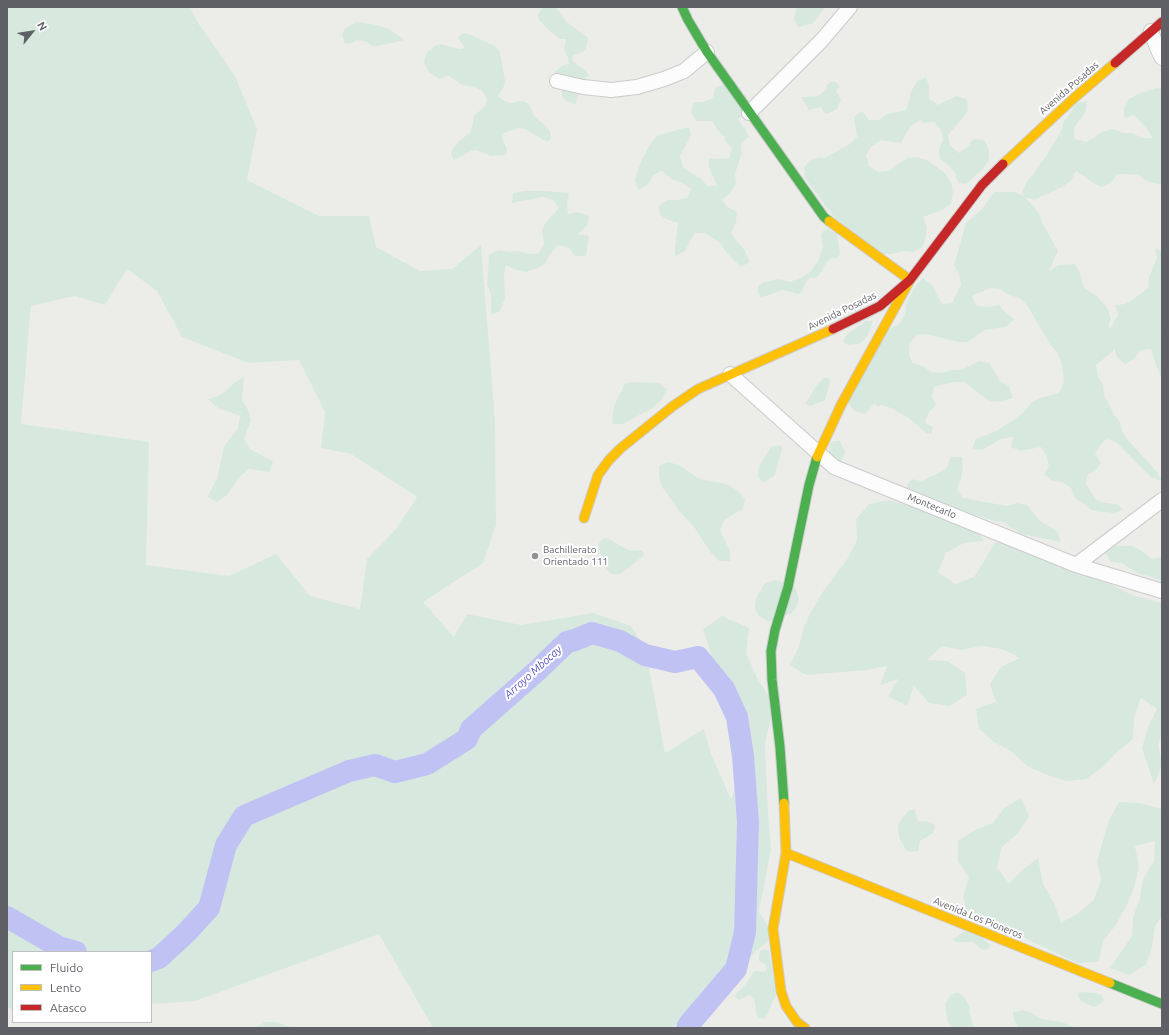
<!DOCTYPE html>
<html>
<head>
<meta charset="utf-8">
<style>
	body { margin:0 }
	#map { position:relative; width:1169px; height:1035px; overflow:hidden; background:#ecede9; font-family:Ubuntu,sans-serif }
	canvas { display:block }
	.frame { position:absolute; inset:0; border:8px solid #5f5f66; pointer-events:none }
	.legend { position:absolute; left:12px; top:951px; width:140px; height:72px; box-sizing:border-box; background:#fff; border:1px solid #bfbfc2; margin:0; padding:5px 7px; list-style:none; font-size:12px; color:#5f5f66 }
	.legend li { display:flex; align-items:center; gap:8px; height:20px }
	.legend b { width:20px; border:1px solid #bfbfc2 }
	.north { position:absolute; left:12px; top:12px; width:40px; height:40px; -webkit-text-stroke:3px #fff; paint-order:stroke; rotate:60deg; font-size:11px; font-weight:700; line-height:16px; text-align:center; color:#5f5f66 }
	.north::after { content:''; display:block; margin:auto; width:14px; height:18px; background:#5f5f66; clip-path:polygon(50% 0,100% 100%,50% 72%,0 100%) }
</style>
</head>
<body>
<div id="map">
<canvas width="1169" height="1035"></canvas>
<div class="frame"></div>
<ul class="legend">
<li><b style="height:5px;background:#4caf50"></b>Fluido</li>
<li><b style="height:5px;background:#ffc107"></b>Lento</li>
<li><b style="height:5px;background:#c62828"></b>Atasco</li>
</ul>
<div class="north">N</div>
</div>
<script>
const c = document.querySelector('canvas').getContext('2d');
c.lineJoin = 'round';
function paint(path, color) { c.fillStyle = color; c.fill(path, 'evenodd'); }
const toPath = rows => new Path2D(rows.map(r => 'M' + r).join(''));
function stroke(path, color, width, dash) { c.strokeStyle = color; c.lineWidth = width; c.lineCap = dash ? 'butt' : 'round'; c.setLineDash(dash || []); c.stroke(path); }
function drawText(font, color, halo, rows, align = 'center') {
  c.font = font + ' Ubuntu,sans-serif'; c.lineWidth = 4; c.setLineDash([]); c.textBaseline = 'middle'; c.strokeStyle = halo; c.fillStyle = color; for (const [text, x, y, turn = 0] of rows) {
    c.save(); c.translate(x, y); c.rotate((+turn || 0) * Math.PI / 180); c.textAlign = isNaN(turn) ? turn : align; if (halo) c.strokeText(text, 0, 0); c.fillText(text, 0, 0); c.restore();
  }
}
const green = toPath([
	[7,7,190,7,198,23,235,76,257,129,247,180,319,216,369,216,376,247,420,271,452,269,481,245,495,421,496,525,483,563,423,602,454,637,467,614,521,625,593,613,631,626,645,647,665,753,704,729,711,754,731,799,741,767,736,726,730,702,718,676,703,629,722,616,749,628,746,653,758,680,774,704,765,744,768,814,771,849,759,912,774,935,672,1028,433,1028,379,934,195,1001,151,1004,151,952,13,952,13,1010,7,1007],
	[127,269,157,291,182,337,248,363,299,360,325,412,321,448,351,454,417,497,395,530,367,559,360,609,310,596,276,554,229,576,146,565,149,442,21,424,31,306,75,296,105,305],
	[543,7,554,7,557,9,566,21,588,38,586,49,582,52,572,56,573,61,586,71,589,76,584,79,579,80,580,94,577,98,576,104,566,101,562,96,562,90,567,87,553,77,555,72,559,68,564,65,569,64,568,58,564,49,566,39,560,39,551,32,539,20,538,14],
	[797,7,826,7,812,24,804,25,799,28,796,24,794,19],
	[357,22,377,25,389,29,405,40,378,46,373,46,367,42,357,40,353,43,345,44,342,35,344,30,352,24],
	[466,33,495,46,500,52,505,81,504,86,498,96,506,102,511,103,521,101,526,102,530,106,534,116,547,127,551,133,551,139,547,142,525,129,519,128,504,133,502,138,507,149,506,155,491,156,476,150,471,151,454,160,451,155,452,150,459,141,471,132,474,116,485,106,487,101,486,97,483,92,479,89,474,87,462,85,449,76,439,79,429,72,424,62,427,52,436,45,441,44,459,49,465,48,458,38,461,34],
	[926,77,929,87,929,98,938,105,956,96,967,99,968,111,962,119,948,135,950,145,959,153,968,147,973,139,984,140,989,149,989,160,983,169,966,184,958,183,955,173,948,165,940,159,939,149,943,140,941,130,934,122,923,123,921,120,912,125,906,133,901,143,881,140,872,146,866,155,869,166,879,172,889,171,907,158,917,157,927,160,945,173,951,182,953,192,951,204,942,210,923,217,927,227,926,237,922,247,913,252,903,251,892,254,881,254,834,217,805,178,804,167,811,160,821,157,824,158,850,144,857,137,854,117,862,111,869,120,879,120,887,114,906,110,912,90,917,81],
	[831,82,836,82,840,87,836,90,841,100,837,109,827,114,823,112,821,107,809,110,803,101,802,97,818,96,826,90,827,85],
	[724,84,749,113,738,119,744,127,749,137,741,143,742,153,735,174,736,185,730,193,722,200,728,207,737,212,736,223,731,233,745,251,750,262,741,267,726,252,721,244,705,233,695,233,685,251,675,256,675,246,678,223,668,220,660,215,659,206,667,200,677,200,687,198,691,189,682,183,672,179,662,171,653,175,648,184,638,190,635,180,641,161,651,143,658,135,689,127,691,136,680,156,683,167,692,174,701,178,707,186,717,186,709,168,709,158,719,159,729,158,732,148,725,141,725,137,717,130,712,121,697,121,691,113,693,102,704,102,713,98,715,88],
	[1157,88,1162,89,1162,185,1146,181,1138,175,1127,174,1117,174,1111,183,1102,187,1093,183,1076,171,1071,181,1062,187,1034,200,1025,197,1039,213,1042,222,1058,251,1049,271,1059,265,1075,264,1080,273,1084,288,1098,297,1108,309,1111,319,1109,324,1110,329,1118,315,1115,305,1125,304,1132,300,1148,288,1149,277,1157,258,1155,248,1162,252,1162,328,1160,334,1162,335,1162,378,1157,368,1151,349,1141,350,1134,359,1125,364,1117,357,1114,348,1112,352,1096,365,1098,376,1103,385,1104,395,1114,414,1120,422,1122,431,1128,440,1157,472,1162,481,1151,477,1117,443,1107,438,1100,446,1095,454,1101,463,1095,471,1087,475,1086,484,1096,500,1105,503,1116,504,1124,509,1114,513,1093,511,1075,498,1071,488,1062,482,1052,481,1044,474,1049,466,1046,455,1041,447,1020,451,1011,447,1013,437,1001,439,982,450,972,449,976,439,996,431,1015,419,1024,412,1031,403,1039,398,1059,393,1064,382,1063,371,1061,361,1056,351,1049,343,1027,305,1019,298,1009,295,1000,289,990,288,972,296,977,306,988,307,999,305,1006,313,1014,319,1006,327,984,330,968,342,957,342,927,334,917,335,910,343,909,354,913,363,923,366,931,372,942,373,952,370,961,370,979,361,989,363,1000,381,1009,386,1013,398,1001,402,990,401,981,395,964,382,954,382,934,387,932,396,936,405,929,412,925,422,934,428,932,429,932,434,926,433,909,418,891,408,880,405,879,407,874,404,865,414,854,411,848,403,889,329,899,324,905,315,906,304,916,285,923,278,932,285,942,304,952,303,961,285,959,274,954,265,966,223,982,209,994,192,1015,192,1024,196,1022,193,1026,183,1045,158,1061,131,1064,121,1077,103,1087,101,1086,111,1074,128,1075,139,1086,142,1094,138,1102,132,1113,129,1123,133,1133,133,1142,138,1152,138,1147,129,1134,115,1124,118,1124,108,1129,99,1138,94],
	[525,191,546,191,569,193,567,204,568,214,578,212,589,216,587,226,578,234,589,236,586,256,575,256,569,248,558,245,550,254,545,264,536,269,526,272,516,270,506,265,504,275,505,299,500,311,491,315,491,295,487,285,489,255,498,250,509,252,519,251,529,254,539,253,544,243,542,232,545,223,559,208,553,200,543,197,512,203,513,193],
	[828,229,837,233,840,254,837,258,832,258,827,262,819,275,815,278,810,278,806,282,802,292,798,294,782,290,761,298,757,290,759,285,764,282,779,279,790,282,800,278,809,273,818,261,823,246,821,236,823,231],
	[866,321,873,321,867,337,863,341,859,344,848,345,843,342,845,337,848,333],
	[244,377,242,400,248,410,251,420,244,439,250,449,273,461,270,472,249,469,239,477,227,495,217,502,207,497,217,479,224,446,238,429,240,416,230,412,219,409,208,399,218,396,227,390,234,383],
	[824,378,829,378,830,383,825,400,811,406,806,404,808,399,816,386],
	[636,382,659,383,667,390,661,400,654,407,623,424,612,424,613,411,616,402,625,383],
	[835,441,840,441,845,452,843,458,840,462,835,464,828,457,830,443],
	[776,445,781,446,782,449,775,475,763,483,758,476,758,469,767,453,770,448],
	[951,457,962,457,963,467,961,479,957,489,963,498,1007,506,1017,503,1027,505,1040,521,1058,532,1061,542,1021,534,1004,522,994,521,964,511,954,508,906,488,911,479,921,481,939,473,947,467],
	[668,462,679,465,698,478,708,481,718,482,729,485,738,491,745,499,743,509,724,520,720,530,730,551,730,561,719,561,711,553,694,527,680,512,662,487,659,477,659,466],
	[889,500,929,512,972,522,984,541,964,543,946,553,938,572,955,584,974,577,985,560,994,543,1014,542,1073,571,1112,585,1132,595,1162,603,1162,733,1158,744,1162,765,1154,784,1142,748,1148,727,1157,709,1141,698,1134,718,1133,739,1117,752,1103,767,1086,779,1066,781,1047,775,1027,766,1012,752,994,742,979,729,976,709,996,702,990,684,1001,667,1020,658,1002,649,981,646,961,650,942,646,927,660,947,661,965,673,967,695,950,706,929,703,914,686,907,706,888,696,898,679,880,685,887,666,867,670,806,675,790,665,799,646,804,626,813,608,824,590,848,558,857,540,856,519,869,504],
	[608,538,626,549,632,551,642,550,644,555,629,568,619,574,611,574,600,562,603,559,599,549,599,543,603,539],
	[1112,546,1133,546,1142,551,1152,559,1162,557,1162,581,1149,576,1139,574,1122,563,1111,562,1105,553],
	[774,580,779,581,795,587,799,598,796,608,792,613,768,622,758,615,755,609,755,604,756,599,764,584],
	[1021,798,1029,816,1017,834,1002,847,997,867,1009,884,1022,870,1038,858,1043,884,1054,903,1061,923,1078,913,1094,900,1101,880,1097,861,1109,820,1119,802,1140,803,1162,809,1162,916,1155,926,1152,947,1146,965,1129,975,1110,968,1132,936,1133,917,1140,898,1143,879,1154,861,1155,841,1135,846,1139,867,1134,888,1126,907,1116,925,1103,941,1099,962,1078,963,1005,929,989,918,968,916,963,897,969,877,958,862,958,841,975,830,993,823,1004,808],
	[909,810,915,810,918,821,930,822,935,825,935,828,932,834,920,841,918,851,912,852,907,851,902,843,899,837,898,826,900,821],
	[969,928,991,945,988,949,982,950,973,942,957,942,952,940],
	[764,949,769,951,776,996,771,1005,770,1010,764,1019,759,1018,756,1014,755,1003,753,998,749,995,739,1000,734,996,745,985,754,971,765,972,767,968,765,964,759,961,759,957,760,951],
	[1081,992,1095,993,1101,995,1104,1000,1103,1002,1094,1007,1091,1006,1080,1000,1078,996,1078,993],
	[955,993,959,993,964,997,967,1002,970,1008,969,1011,974,1028,952,1028,947,1020,945,1004,950,996],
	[1023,1010,1032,1013,1041,1019,1062,1022,1077,1028,1018,1028,1013,1017,1013,1012],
	[265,1022,276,1022,294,1028,254,1028]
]);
const river = toPath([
	[7,917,59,947,76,952],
	[151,961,159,958,186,933,209,908,226,845,244,816,349,771,375,765,395,772,427,764,467,739,471,729,538,670,567,642,575,640,592,633,620,641,645,655,675,662,698,657,724,689,737,717,743,756,748,822,745,932,736,969,690,1023,687,1028]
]);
const street = toPath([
	[1151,31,1158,50,1162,58],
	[557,81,583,87,611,90,637,87,664,79,684,71,707,52],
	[749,113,822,40,850,7],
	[730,374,834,467,1076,565,1162,591],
	[1076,565,1162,500]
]);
const fast = toPath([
	[682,7,688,20,707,52,824,217,829,221],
	[784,803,780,747,772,680,771,651,775,630,788,587,809,485,817,457],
	[1110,983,1162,1004]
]);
const slow = toPath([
	[1003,164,1074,98,1115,63],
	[829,221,910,280],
	[817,457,841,405,910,280],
	[584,518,598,475,609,460,621,448,673,406,698,389,833,329],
	[784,803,786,853,773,929,781,991,786,1006,797,1022,805,1028],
	[786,853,1110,983]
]);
const jam = toPath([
	[1115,63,1162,22],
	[833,329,880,306,910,280,982,185,1003,164]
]);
const markers = [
	[535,556,4,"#909194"]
];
const streetNames = [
	["Avenida Posadas",1069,88,-41],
	["Avenida Posadas",842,311,-26],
	["Montecarlo",932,506,22],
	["Avenida Los Pioneros",978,918,22]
];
const poiNames = [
	["Bachillerato",543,550],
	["Orientado 111",543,562]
];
const waterNames = [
	["Arroyo Mbocay",533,672,-42]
];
paint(green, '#d7e9df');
stroke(river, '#c1c2f4', 22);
stroke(street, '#cacbcb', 16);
stroke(fast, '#cbcbcc', 11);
stroke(slow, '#cbcbcc', 11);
stroke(jam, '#cbcbcc', 11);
stroke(street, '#fcfcfc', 14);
stroke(fast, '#4caf50', 9);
stroke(slow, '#ffc107', 9);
stroke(jam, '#c62828', 9);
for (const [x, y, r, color] of markers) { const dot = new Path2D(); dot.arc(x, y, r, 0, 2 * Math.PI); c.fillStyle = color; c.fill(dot); stroke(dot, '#fff', 1.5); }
drawText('10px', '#5f5f66', '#fff', streetNames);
drawText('10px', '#5f5f66', '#fff', poiNames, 'left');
drawText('italic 11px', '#5651bb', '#fff', waterNames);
</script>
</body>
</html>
